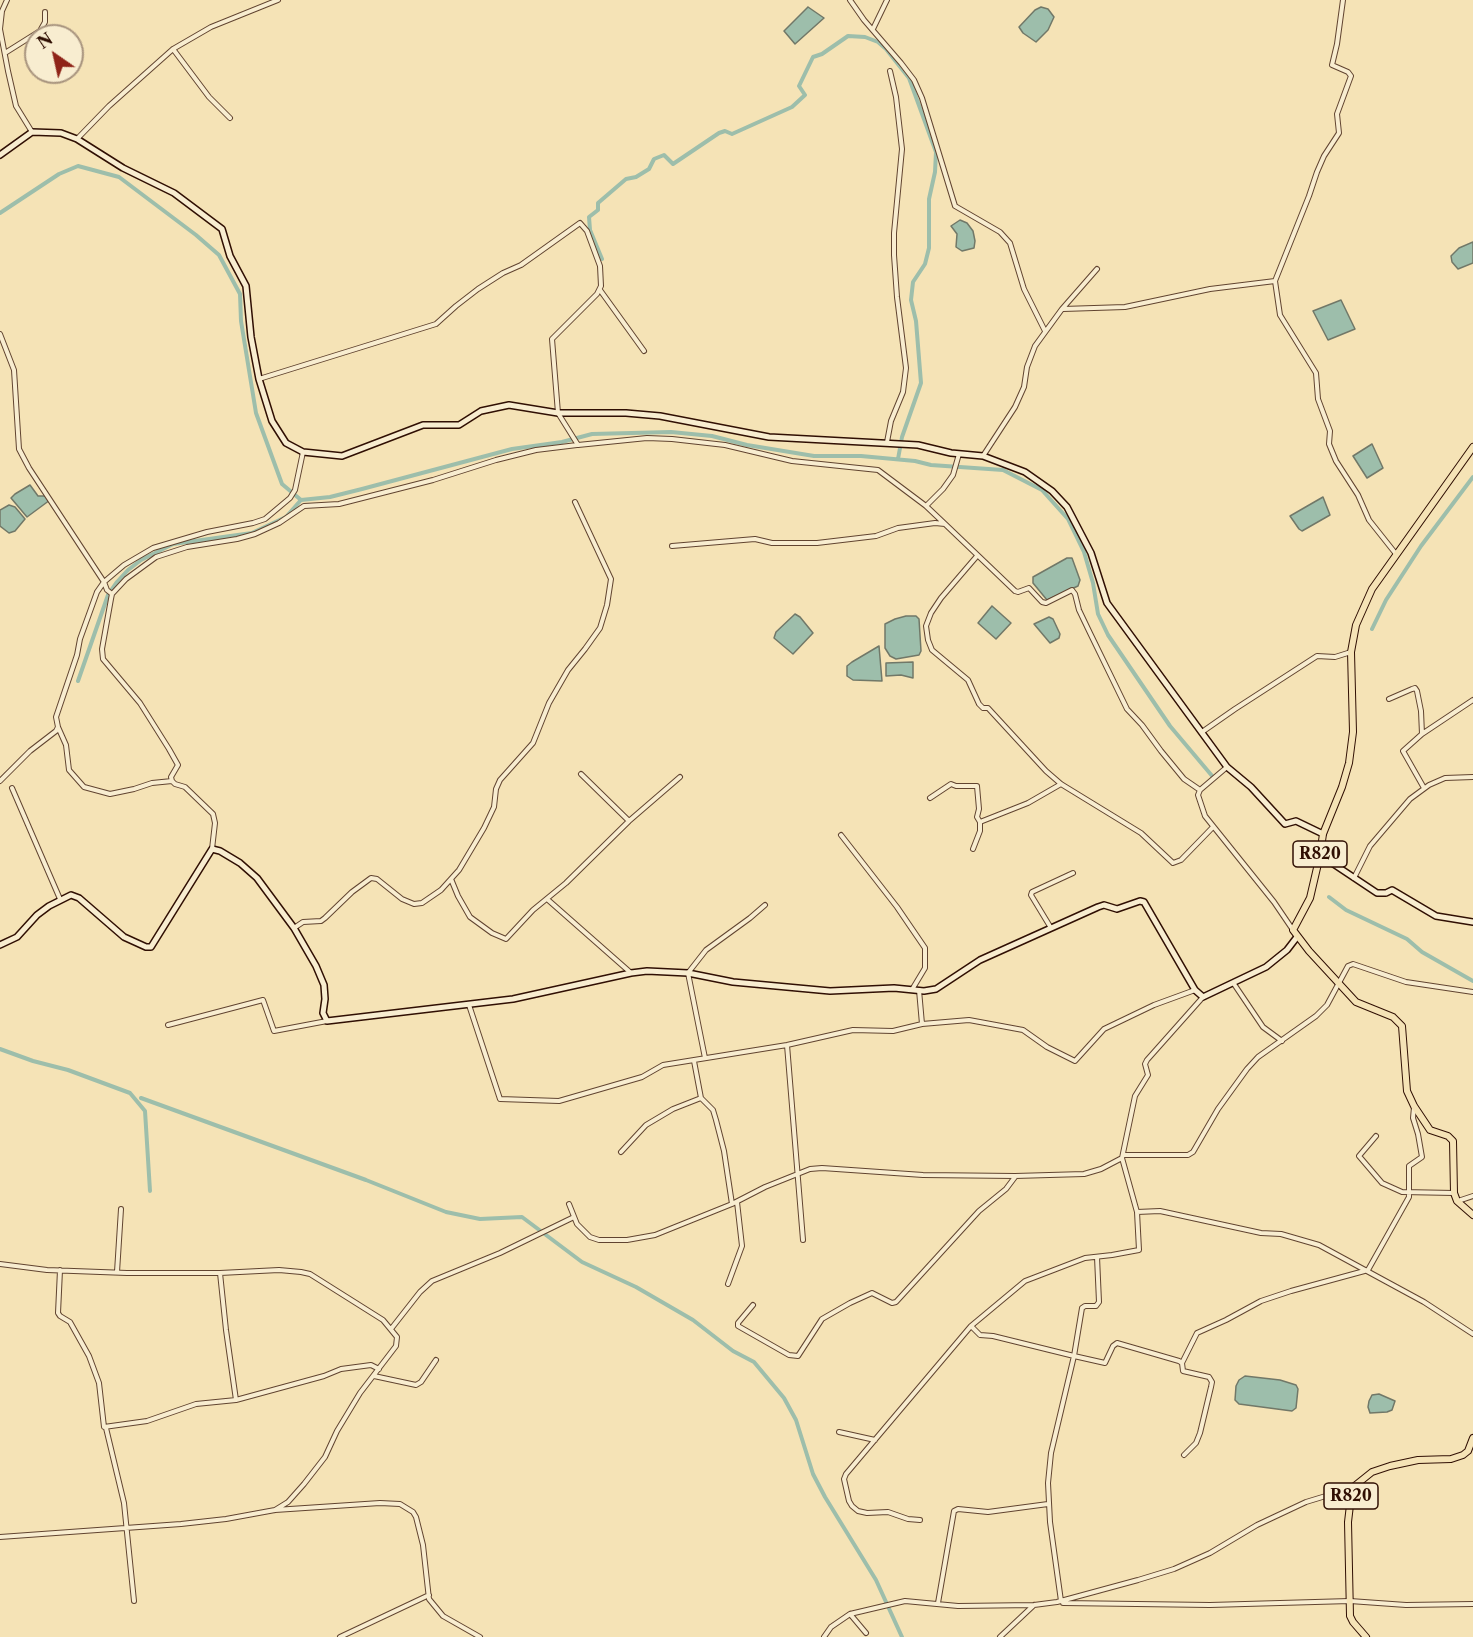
<!DOCTYPE html>
<html>
<head>
<meta charset="utf-8">
<style>
	body { margin:0 }
	#map { position:relative; width:1473px; height:1637px; overflow:hidden; background:#f5e3b6; font-family:"Libre Caslon Text",serif }
	canvas { display:block }
	.north { position:absolute; left:24px; top:24px; width:60px; height:60px; box-sizing:border-box; background:#f8edd0; border:2px solid #a8947e; border-radius:50%; rotate:326deg; font-size:16px; font-weight:700; line-height:24px; text-align:center; color:#300f03 }
	.north::after { content:''; display:block; margin:auto; width:21px; height:27px; background:#8f2418; clip-path:polygon(50% 0,100% 100%,50% 72%,0 100%) }
</style>
</head>
<body>
<div id="map">
<canvas width="1473" height="1637"></canvas>
<div class="north">N</div>
</div>
<script>
const c = document.querySelector('canvas').getContext('2d');
c.lineJoin = 'round';
function paint(path, color) { c.fillStyle = color; c.fill(path, 'evenodd'); }
const toPath = rows => new Path2D(rows.map(r => 'M' + r).join(''));
function stroke(path, color, width, dash) { c.strokeStyle = color; c.lineWidth = width; c.lineCap = dash ? 'butt' : 'round'; c.setLineDash(dash || []); c.stroke(path); }
function drawText(font, color, halo, rows, align = 'center') {
  c.font = font + ' "Libre Caslon Text",serif'; c.lineWidth = 6; c.setLineDash([]); c.textBaseline = 'middle'; c.strokeStyle = halo; c.fillStyle = color; for (const [text, x, y, turn = 0] of rows) {
    c.save(); c.translate(x, y); c.rotate((+turn || 0) * Math.PI / 180); c.textAlign = isNaN(turn) ? turn : align; if (halo) c.strokeText(text, 0, 0); c.fillText(text, 0, 0); c.restore();
  }
}
const water = toPath([
	[808,7,824,18,795,44,784,31,808,7],
	[1041,7,1048,9,1054,17,1048,30,1036,42,1023,33,1019,27,1035,10,1041,7],
	[960,220,967,223,973,231,975,241,974,248,962,251,956,247,957,234,951,226,960,220],
	[1473,242,1473,263,1458,269,1452,262,1451,256,1459,248,1473,242],
	[1341,300,1355,329,1328,340,1313,311,1341,300],
	[1372,444,1383,468,1367,478,1353,456,1372,444],
	[30,485,38,496,45,496,50,500,27,517,11,498,15,494,30,485],
	[1323,497,1330,515,1302,531,1299,529,1290,516,1323,497],
	[9,505,15,507,25,519,15,531,9,533,0,526,0,510,9,505],
	[1067,558,1072,558,1080,580,1078,586,1047,600,1033,583,1033,577,1067,558],
	[992,606,1011,623,996,639,978,623,992,606],
	[795,614,800,617,813,633,793,654,774,638,776,632,795,614],
	[906,616,916,616,919,619,921,651,919,655,896,659,890,656,885,648,885,624,895,619,906,616],
	[1049,617,1053,619,1060,634,1059,638,1050,643,1034,624,1049,617],
	[879,646,882,681,853,680,847,676,847,666,852,662,879,646],
	[913,662,913,678,901,675,886,676,886,663,913,662],
	[1245,1376,1280,1380,1296,1385,1298,1389,1296,1408,1292,1411,1239,1404,1235,1400,1236,1386,1239,1380,1245,1376],
	[1379,1394,1395,1401,1392,1410,1387,1412,1370,1413,1368,1407,1369,1401,1372,1395,1379,1394]
]);
const canal = toPath([
	[0,213,59,174,78,166,119,177,196,235,219,255,240,294,241,321,256,413,282,484,301,500],
	[602,259,590,230,589,217,598,210,598,203,626,179,636,177,649,169,654,159,664,155,673,164,719,133,725,131,732,134,792,107,805,95,799,86,813,57,822,54,848,36,865,37,878,42,886,49,909,78,936,152,935,172,929,199,929,248,925,264,913,282,911,300,916,321,921,383,902,437,898,459],
	[1372,629,1386,600,1421,546,1473,477],
	[78,681,108,595,117,582,128,570,141,560,173,544,252,533,286,517,301,500,330,497,362,489,512,449,562,442,592,434,671,432,712,436,747,445,814,456,861,456,915,461,931,465,1003,470,1042,490,1068,519,1084,552,1093,583,1098,614,1108,635,1170,726,1213,777],
	[1329,897,1346,910,1407,939,1422,952,1473,981],
	[0,1049,33,1061,68,1070,130,1093,145,1111,150,1191],
	[141,1098,366,1180,446,1212,480,1219,522,1217,582,1262,636,1287,693,1320,733,1351,754,1362,784,1398,796,1420,813,1474,825,1497,876,1580,902,1637]
]);
const street = toPath([
	[7,0,2,11,0,29,8,71,16,106,32,132],
	[850,0,864,20,901,63,914,80,922,98,955,206,1000,232,1010,243,1024,289,1045,331],
	[1343,0,1337,44,1332,65,1348,72,1351,76,1337,114,1339,133,1324,156,1317,172,1309,196,1275,281,1280,315,1316,373,1318,399,1330,431,1329,444,1336,461,1358,495,1369,520,1396,554],
	[873,29,887,0],
	[173,49,209,97,230,118],
	[5,53,40,31,45,22,45,12],
	[77,139,109,106,173,49,211,27,278,0],
	[600,290,644,351],
	[1063,309,1125,307,1210,289,1275,281],
	[0,334,14,370,19,449,29,468,104,582,97,592,80,639,77,655,56,717,58,727,56,731,30,751,0,781],
	[259,379,436,324,456,306,478,289,503,273,521,265,580,223,587,231,600,266,601,286,597,294,552,339,558,413,578,445,647,438,672,439,725,445,792,461,878,470,926,506,945,524],
	[887,442,891,421,903,392,906,368,897,297,894,255,894,233,902,149,896,97,890,71],
	[983,456,1015,407,1024,387,1027,367,1035,346,1062,309,1097,269],
	[926,506,943,489,953,475,959,454],
	[672,546,755,539,772,543,817,543,876,536,898,528,935,523,945,524,1015,591,1018,592,1029,588,1042,602,1046,603,1072,590,1075,594,1079,610,1090,633,1127,709,1142,725,1161,751,1184,779,1200,790],
	[977,556,941,598,931,613,926,626,928,640,932,650,968,680,979,704,983,708,988,708,1046,771,1061,784,1141,833,1173,863,1181,860,1213,827],
	[112,594,107,590,104,582,124,565,153,548,207,532,253,523,265,519,290,498,295,490,303,452],
	[1389,699,1412,689,1415,688,1417,691,1421,711,1422,734],
	[58,727,66,745,69,770,84,787,110,794,134,789,152,783,172,781],
	[1202,732,1235,709,1317,656,1335,657,1351,652],
	[1227,767,1200,790,1198,795,1205,816,1274,902,1293,930],
	[581,774,629,821],
	[12,788,60,899],
	[1424,788,1403,751,1422,734,1473,700],
	[930,798,951,784,956,786,977,786,979,809,977,817,980,822,980,831,973,849],
	[980,822,1028,803,1061,784],
	[841,835,897,907,925,948,925,968,913,988],
	[212,849,215,823,213,814,185,787,175,784,172,781,171,777,178,765,169,749,140,703,103,659,102,649,111,599,112,594,126,579,156,557,187,547,237,539,255,534,279,523,304,506,339,504,433,480,496,460,536,450,577,445],
	[1354,878,1370,846,1410,799,1429,785,1445,778,1473,777],
	[451,879,458,896,470,917,492,933,506,939,533,910,566,883,629,821,680,777],
	[547,899,631,973],
	[294,928,303,922,321,921,325,918,352,892,371,878,377,879,402,899,414,904,422,903,441,890,459,870,484,828,494,807,496,789,500,780,533,743,549,703,568,670,585,649,600,628,607,605,611,579,575,502],
	[1051,928,1031,895,1032,892,1073,873],
	[1234,984,1263,1027,1282,1041],
	[469,1005,500,1099,559,1101,642,1077,663,1065,787,1045,853,1030,893,1031,922,1024,919,990],
	[922,1024,969,1020,1023,1030,1047,1047,1075,1061,1104,1029,1154,1005,1195,990],
	[168,1025,263,1000,274,1031,327,1021],
	[787,1045,803,1240],
	[705,1058,688,973,706,950,750,918,765,905],
	[701,1098,713,1110,716,1120,724,1151,732,1204],
	[1376,1136,1359,1156,1382,1183,1402,1192,1454,1193],
	[621,1152,646,1125,673,1109,701,1098,694,1061],
	[1123,1155,1188,1155,1193,1152,1218,1109,1247,1069,1258,1057,1316,1016,1327,1005,1348,966,1353,964,1406,982,1473,992],
	[1458,1201,1473,1196],
	[569,1204,577,1224,590,1237,599,1240,627,1240,655,1235,732,1204,765,1187,810,1169,822,1168,923,1175,1015,1176,1084,1174,1101,1169,1122,1158],
	[1137,1212,1160,1211,1261,1233,1281,1234,1319,1245,1424,1302,1473,1334],
	[0,1264,47,1270,127,1273,220,1273,279,1270,301,1272,310,1274,383,1320,397,1337,396,1346,360,1393,337,1431,325,1457,304,1484,288,1502,275,1510],
	[60,1270,58,1313,60,1316,70,1322,89,1356,99,1383,104,1427,147,1421,196,1404,236,1400,324,1376,341,1369,371,1365,379,1369],
	[117,1272,121,1209],
	[220,1273,226,1330,236,1400],
	[728,1284,742,1246,737,1202],
	[753,1305,738,1323,738,1326,789,1355,798,1356,822,1319,850,1303,872,1293,892,1303,896,1302,979,1211,1006,1189,1015,1177],
	[971,1326,980,1335,993,1336,1074,1356,1082,1308,1085,1306,1096,1306,1099,1302,1097,1257],
	[391,1329,420,1292,432,1281,500,1253,574,1217],
	[1182,1363,1197,1333,1226,1320,1261,1301,1291,1291,1368,1270,1409,1197,1409,1166,1422,1157,1418,1134,1413,1118,1414,1107],
	[374,1376,416,1385,421,1382,436,1360],
	[106,1428,124,1503,134,1601],
	[839,1432,875,1440],
	[920,1520,908,1519,888,1512,867,1513,858,1511,852,1506,849,1501,844,1479,846,1474,971,1326,1025,1281,1085,1258,1112,1255,1139,1250,1137,1212,1122,1158,1135,1096,1148,1075,1145,1064,1147,1060,1203,997],
	[0,1537,181,1524,226,1519,275,1510,380,1503,400,1504,413,1512,416,1517,423,1545,429,1599,443,1616,480,1637],
	[1061,1601,1050,1522,1048,1483,1051,1453,1074,1356,1105,1363,1113,1346,1117,1343,1179,1361,1182,1363,1183,1371,1209,1377,1212,1382,1211,1387,1200,1433,1196,1443,1184,1455],
	[938,1603,954,1511,958,1509,988,1512,1048,1504],
	[1063,1603,1210,1605,1350,1601,1406,1605,1473,1604],
	[850,1614,866,1633],
	[340,1637,429,1595],
	[824,1637,831,1627,850,1614,905,1601,958,1606,1034,1605,1057,1602,1138,1580,1174,1569,1210,1553,1257,1525,1306,1502,1352,1488],
	[1000,1637,1034,1605]
]);
const secondary = toPath([
	[0,155,32,132,61,133,77,139,123,168,174,193,222,229,230,256,246,286,251,337,259,379,272,421,286,443,303,452,342,456,423,425,459,425,481,411,509,405,558,413,626,413,660,416,769,437,918,445,951,453,983,456,1025,472,1052,491,1067,507,1091,553,1107,603,1227,767,1251,787,1285,824,1296,821,1323,834],
	[1320,855,1377,893,1386,893,1392,890,1436,916,1473,922],
	[0,945,17,937,37,915,49,906,71,895,79,898,124,937,146,947,151,947,212,849,220,851,240,863,257,878,294,928,316,966,324,985,325,999,323,1013,327,1021,513,999,631,973,647,971,688,973,733,982,830,991,894,988,924,991,936,989,980,960,1098,907,1104,905,1117,909,1140,901,1144,902,1195,990,1203,997,1266,967,1287,950,1297,937]
]);
const primary = toPath([
	[1473,447,1372,589,1356,625,1351,652,1353,732,1349,763,1342,787,1323,834,1320,855,1310,898,1293,930,1309,951,1356,1002,1393,1017,1402,1026,1407,1091,1414,1106,1430,1130,1448,1136,1453,1141,1454,1193,1457,1201,1473,1215],
	[1366,1637,1353,1622,1350,1616,1348,1522,1352,1488,1372,1472,1390,1466,1418,1460,1451,1459,1463,1455,1468,1451,1473,1438]
]);
const shields = [
	[1320,854,54],
	[1351,1496,54]
];
const shieldNames = [
	["R820",1320,854],
	["R820",1351,1496]
];
paint(water, '#9dbeab');
stroke(water, '#717868', 1.5);
stroke(canal, '#9dbeab', 4);
stroke(street, '#614430', 6);
stroke(secondary, '#300f03', 8);
stroke(primary, '#300f03', 8);
stroke(street, '#f8edd0', 4);
stroke(secondary, '#f8edd0', 5);
stroke(primary, '#f5e3b6', 6);
for (const [x, y, w] of shields) { const box = new Path2D(); box.roundRect(x - w / 2, y - 13, w, 26, 4.5); c.fillStyle = '#f8edd0'; c.fill(box); stroke(box, '#300f03', 1.5); }
drawText('bold 16px', '#300f03', null, shieldNames);
</script>
</body>
</html>
